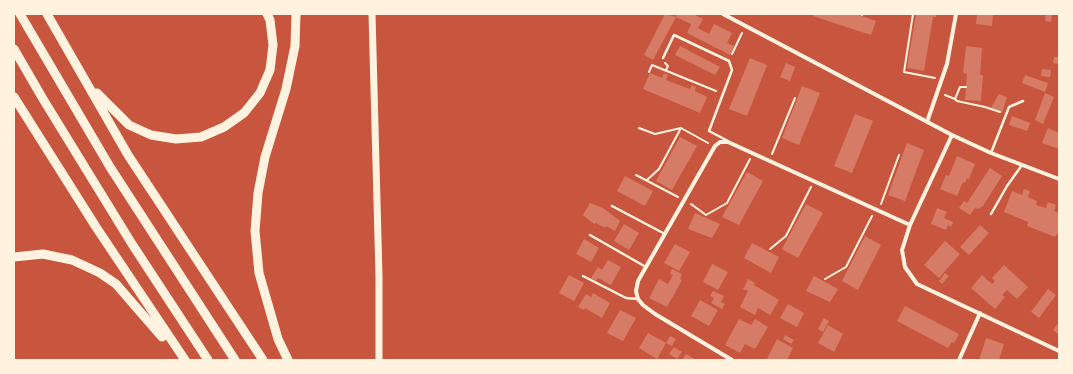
<!DOCTYPE html>
<html>
<head>
<meta charset="utf-8">
<style>
	body { margin:0 }
	#map { position:relative; width:1073px; height:374px; overflow:hidden; background:#c8553d; font-family:"PT Serif",serif }
	canvas { display:block }
	.frame { position:absolute; inset:0; border:15px solid #fff3e0; pointer-events:none }
</style>
</head>
<body>
<div id="map">
<canvas width="1073" height="374"></canvas>
<div class="frame"></div>
</div>
<script>
const c = document.querySelector('canvas').getContext('2d');
c.lineJoin = 'round';
function paint(path, color) { c.fillStyle = color; c.fill(path, 'evenodd'); }
const toPath = rows => new Path2D(rows.map(r => 'M' + r).join(''));
function stroke(path, color, width, dash) { c.strokeStyle = color; c.lineWidth = width; c.lineCap = dash ? 'butt' : 'round'; c.setLineDash(dash || []); c.stroke(path); }
const building = toPath([
	[665,14,676,17,653,60,644,55],
	[677,14,693,14,703,19,698,28,709,34,714,24,732,33,727,43,734,46,730,55,687,33,691,24,676,17],
	[813,14,859,15,876,21,871,35,813,16],
	[916,14,936,14,936,17,933,17,924,71,907,68],
	[977,14,993,14,992,26,976,24],
	[1046,14,1052,15,1051,22,1045,21],
	[680,46,720,67,715,75,675,55],
	[966,46,982,48,980,75,983,75,981,101,965,100,967,74,963,73],
	[1054,57,1059,57,1058,64,1053,63],
	[750,58,767,65,747,116,729,109],
	[786,63,795,67,790,81,780,77],
	[1042,69,1051,70,1050,77,1041,76],
	[650,73,662,78,664,73,668,75,666,80,690,89,692,85,696,87,695,91,707,97,700,113,643,89],
	[1025,75,1048,83,1045,92,1022,83],
	[802,86,820,93,799,145,782,138],
	[1045,93,1054,97,1043,124,1035,120],
	[999,94,1007,97,1002,113,991,108],
	[855,114,873,121,852,173,834,166],
	[1012,116,1030,123,1027,131,1009,125],
	[1048,128,1059,133,1059,149,1042,143],
	[680,137,697,146,672,190,656,181],
	[907,143,924,150,905,201,888,195],
	[957,156,975,164,969,179,967,178,965,183,963,182,957,196,940,189,946,175,949,176],
	[990,168,1002,176,983,206,978,209,975,208,970,215,959,208,964,201,967,203],
	[747,172,763,181,739,225,722,217],
	[625,176,653,191,645,206,617,191],
	[1024,189,1030,191,1028,197,1037,201,1036,205,1046,208,1048,202,1056,205,1054,211,1059,213,1059,235,1057,234,1055,237,1027,226,1028,222,1004,212,1012,191,1022,195],
	[590,203,603,208,620,221,615,231,606,226,605,228,596,223,594,224,583,215],
	[806,204,823,213,798,258,782,249],
	[937,208,947,212,944,218,953,222,951,227,948,225,946,230,931,224],
	[695,213,720,224,712,238,688,229],
	[624,224,639,233,629,250,614,241],
	[980,225,989,233,969,255,960,247],
	[865,236,881,245,858,290,842,281],
	[584,239,599,248,591,262,576,254],
	[945,241,960,254,939,278,924,265],
	[752,243,779,257,771,273,744,258],
	[675,244,690,252,679,271,664,263],
	[608,260,621,267,611,285,598,278,596,281,591,278,598,267,602,270],
	[712,264,728,272,718,290,703,282],
	[1004,265,1028,287,1017,299,1007,290,1002,295,1005,297,995,309,971,288,982,275,992,284,995,281,992,278],
	[672,269,682,274,680,279,682,280,667,307,649,298,659,279,668,284,673,275,670,274],
	[945,273,949,276,942,284,939,281],
	[569,275,584,283,574,301,559,293],
	[814,276,838,289,830,302,806,291],
	[748,279,755,283,754,285,779,300,770,315,758,308,755,315,740,307,748,291,743,289],
	[1048,289,1056,295,1039,318,1031,312],
	[713,291,724,296,721,302,725,304,722,309,711,303,714,298,710,296],
	[593,293,610,303,602,318,585,308,584,310,578,307,586,294,591,297],
	[700,300,718,310,709,326,691,316],
	[788,304,804,313,797,327,780,318],
	[905,306,959,334,954,343,952,342,948,348,897,321],
	[620,310,636,318,623,341,607,333],
	[824,318,829,321,823,332,818,329],
	[739,319,751,325,755,319,768,327,755,349,745,344,740,353,725,345],
	[1059,322,1059,335,1053,330],
	[828,325,843,334,834,352,818,343],
	[648,333,666,343,657,359,639,348],
	[785,335,794,340,791,344,783,339],
	[670,336,676,339,672,346,666,343],
	[986,338,1004,344,999,360,979,360],
	[777,339,793,348,787,360,767,359],
	[674,347,682,352,677,359,669,354],
	[686,354,696,360,682,360]
]);
const path = toPath([
	[913,14,904,72,935,78],
	[862,15,862,14],
	[732,54,742,33],
	[665,63,668,66,666,70],
	[649,72,652,65,716,91],
	[966,87,960,87,955,99,957,101,985,107,1000,112],
	[945,95,955,99],
	[639,128,655,134,681,128,708,143],
	[772,154,795,98],
	[636,175,678,197],
	[647,180,659,169,681,128],
	[691,204,706,215,727,203,750,159],
	[881,204,899,155],
	[770,249,786,236,811,187],
	[825,279,846,267,872,216]
]);
const service = toPath([
	[663,58,674,35,729,61,732,70,709,131,728,141],
	[991,153,1009,107,1023,101],
	[612,206,665,234],
	[991,214,1007,186,1022,165],
	[590,235,646,267],
	[583,276,626,298,638,299]
]);
const minor = toPath([
	[723,14,952,135,991,153,1059,179],
	[927,122,947,64,956,14],
	[952,135,910,225,902,250,905,267,917,284,1059,351],
	[732,360,655,314,643,305,638,299,636,291,638,281,715,146,720,142,728,142,910,225],
	[959,360,980,313]
]);
const secondary = toPath([
	[372,14,379,276,379,360]
]);
const motorway = toPath([
	[20,14,110,167,235,360],
	[47,14,128,155,263,360],
	[14,49,43,99,132,244,208,360],
	[97,93,129,125,151,135,176,139,201,137,224,127,244,113,260,93,270,70,273,45,270,20,267,14],
	[14,97,96,227,185,360],
	[14,257,43,254,72,260,100,273,116,284,162,337],
	[288,360,278,339,259,273,255,231,258,193,265,157,286,89,295,46,296,14]
]);
paint(building, '#d67c66');
stroke(path, '#fff3e0', 2);
stroke(service, '#fff3e0', 2.5);
stroke(minor, '#fff3e0', 4);
stroke(secondary, '#fff3e0', 7);
stroke(motorway, '#fff3e0', 9);
</script>
</body>
</html>
